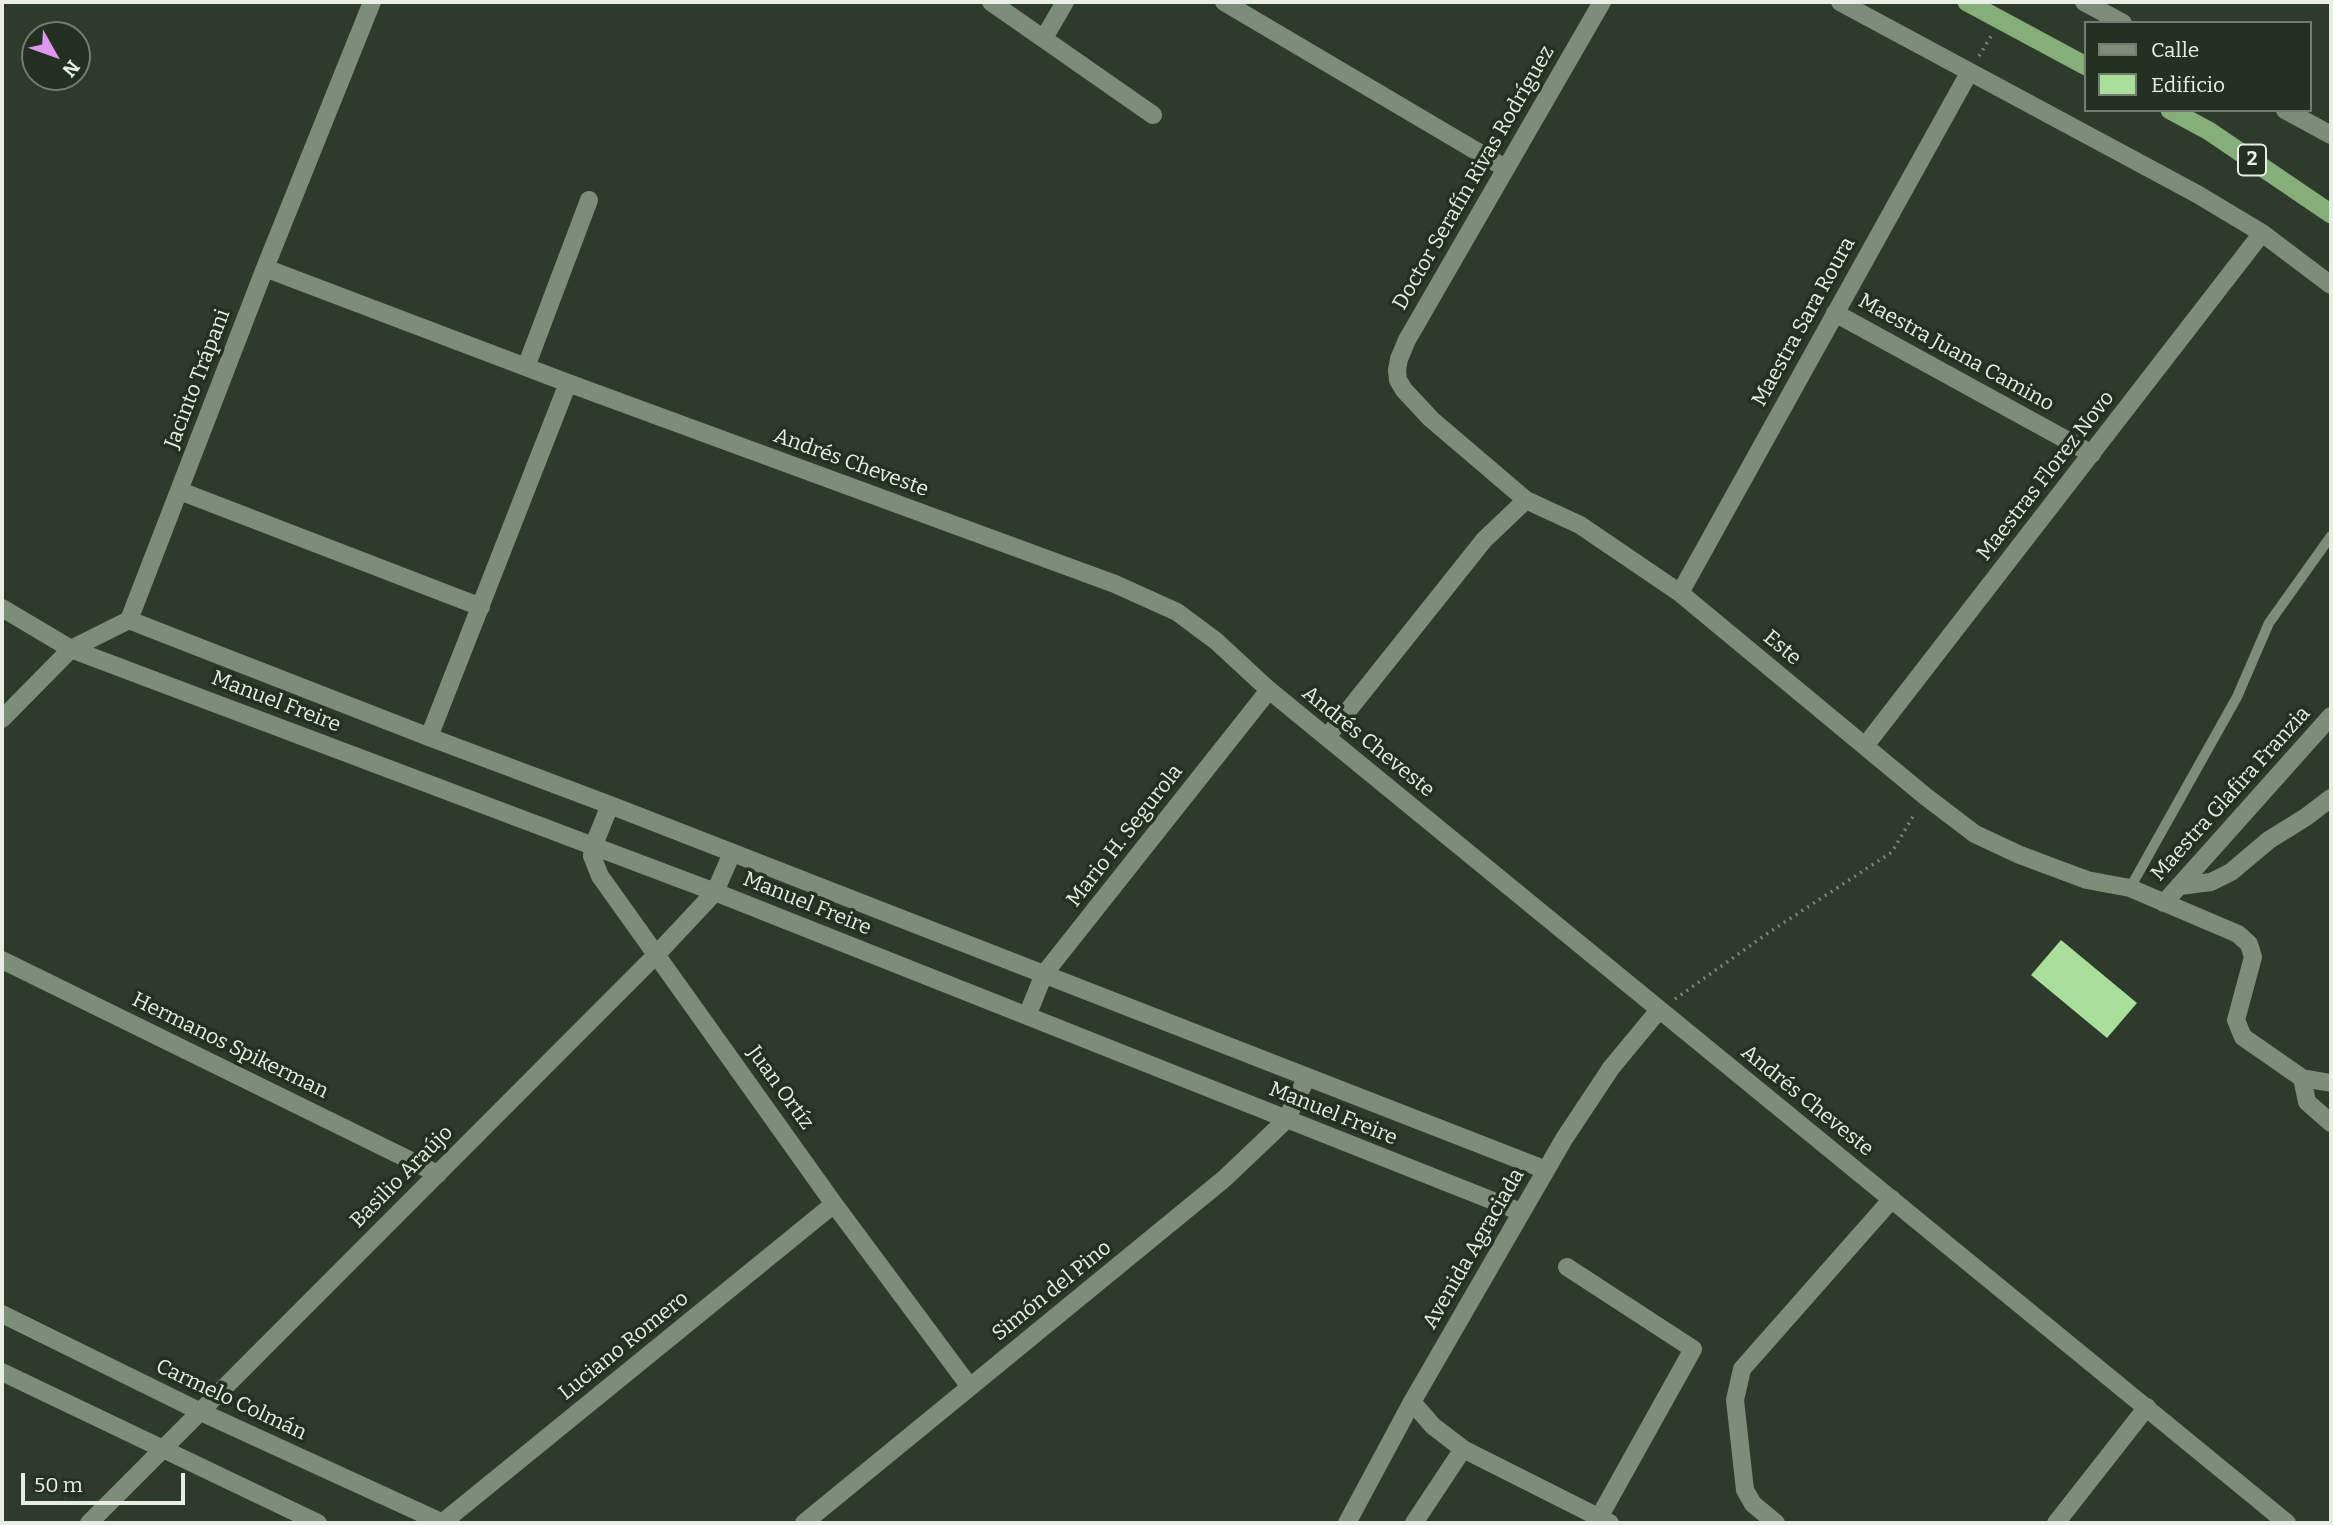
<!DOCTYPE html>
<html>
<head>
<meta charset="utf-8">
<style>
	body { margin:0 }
	#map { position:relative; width:2333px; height:1525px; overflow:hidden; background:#2e3a2b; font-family:Bitter,serif }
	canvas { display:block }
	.frame { position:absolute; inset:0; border:4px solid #e7efe5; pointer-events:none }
	.legend { position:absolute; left:2084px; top:21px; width:228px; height:91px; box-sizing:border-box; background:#243021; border:2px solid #727c6f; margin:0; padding:9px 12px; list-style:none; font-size:21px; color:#e7efe5 }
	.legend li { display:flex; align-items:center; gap:14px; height:35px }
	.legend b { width:35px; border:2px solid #727c6f }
	.north { position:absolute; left:21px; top:21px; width:70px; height:70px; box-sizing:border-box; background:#243021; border:2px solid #727c6f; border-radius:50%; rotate:130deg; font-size:19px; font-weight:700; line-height:28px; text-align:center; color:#e7efe5 }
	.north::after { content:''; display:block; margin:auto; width:24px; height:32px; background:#de98f2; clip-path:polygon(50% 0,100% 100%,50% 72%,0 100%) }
	.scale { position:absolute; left:21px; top:1473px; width:164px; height:32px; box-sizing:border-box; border:4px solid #e7efe5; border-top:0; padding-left:9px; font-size:21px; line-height:24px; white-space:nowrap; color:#e7efe5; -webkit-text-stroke:5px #243021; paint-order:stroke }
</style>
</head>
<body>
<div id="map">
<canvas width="2333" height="1525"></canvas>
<div class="frame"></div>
<ul class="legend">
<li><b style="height:9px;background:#7e8c7a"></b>Calle</li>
<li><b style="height:19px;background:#a9df9a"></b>Edificio</li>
</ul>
<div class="north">N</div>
<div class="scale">50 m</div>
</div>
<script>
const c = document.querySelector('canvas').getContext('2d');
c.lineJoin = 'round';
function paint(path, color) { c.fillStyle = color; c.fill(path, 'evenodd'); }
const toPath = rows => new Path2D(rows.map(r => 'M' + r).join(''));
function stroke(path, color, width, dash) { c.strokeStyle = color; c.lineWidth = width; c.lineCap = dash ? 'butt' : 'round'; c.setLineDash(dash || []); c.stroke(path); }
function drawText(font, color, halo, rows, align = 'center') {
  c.font = font + ' Bitter,serif'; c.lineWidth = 7; c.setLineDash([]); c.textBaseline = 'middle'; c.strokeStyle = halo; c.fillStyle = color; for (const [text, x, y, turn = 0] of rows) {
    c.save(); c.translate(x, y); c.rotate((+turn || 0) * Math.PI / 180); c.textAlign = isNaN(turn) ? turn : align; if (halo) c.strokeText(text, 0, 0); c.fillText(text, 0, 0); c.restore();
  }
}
const building = toPath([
	[2061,940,2137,1003,2107,1038,2031,975]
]);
const path = toPath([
	[1979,56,1991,36],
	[1675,999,1768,933,1892,852,1915,813]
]);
const service = toPath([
	[2130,888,2237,697,2269,623,2331,536]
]);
const minor = toPath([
	[991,2,1153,115],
	[1224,2,1505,168],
	[1602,2,1407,340,1399,359,1397,370,1398,380,1404,390,1431,419,1526,500,1580,525,1680,593,1925,796,1975,834,2020,855,2087,880,2130,888,2238,934,2249,944,2253,957,2236,1020,2243,1037,2302,1078],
	[1840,2,2197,194,2262,233,2331,285],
	[2084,2,2123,23],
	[1044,38,1065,2],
	[2285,110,2331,135],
	[265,268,568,383,1115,584,1177,612,1216,641,1269,690,2287,1523],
	[1835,313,2092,454],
	[526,367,589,200],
	[180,491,481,607],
	[1680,593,1969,73],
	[2,608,71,649,715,892,1521,1212],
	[129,620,429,737,610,805,1546,1170],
	[2,719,71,649,129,620,265,268,372,2],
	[429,737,568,383],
	[1327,737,1484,540,1526,500],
	[1865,746,2262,233],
	[610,805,593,847,592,856,600,876,834,1204,970,1387],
	[2180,886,2211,882,2231,872,2269,840,2306,817,2331,798],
	[2164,903,2331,716],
	[2,960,438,1174],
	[1027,1016,1044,974,1269,690],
	[2331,1083,2302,1078,2307,1102,2331,1123],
	[1567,1267,1693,1349,1596,1523],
	[2,1314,201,1412,443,1523],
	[2,1372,318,1523],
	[1412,1402,1433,1426,1463,1449,1610,1523],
	[89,1523,656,955,715,892,732,853],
	[442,1523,834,1204],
	[804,1523,1224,1179,1286,1120,1307,1077],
	[1347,1523,1412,1402,1564,1139,1611,1068,1659,1010],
	[1414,1523,1463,1449],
	[1776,1523,1753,1504,1745,1490,1735,1400,1742,1369,1892,1199],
	[2056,1523,2147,1407]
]);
const trunk = toPath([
	[1967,2,2086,66],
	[2170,110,2209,131,2331,214]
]);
const shields = [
	[2252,160,28]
];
const shieldNames = [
	["2",2252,160]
];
const streetNames = [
	["Doctor Serafín Rivas Rodríguez",1474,178,-60],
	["Maestra Sara Roura",1804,322,-61],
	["Maestra Juana Camino",1956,353,29],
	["Jacinto Trápani",198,379,-69],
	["Andrés Cheveste",851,463,20],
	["Maestras Florez Novo",2046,476,-52],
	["Este",1782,648,40],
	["Manuel Freire",276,702,21],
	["Andrés Cheveste",1368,742,39],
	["Maestra Glafira Franzia",2231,794,-48],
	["Mario H. Segurola",1125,836,-52],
	["Manuel Freire",807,904,22],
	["Hermanos Spikerman",230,1046,26],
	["Juan Ortíz",780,1088,54],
	["Andrés Cheveste",1807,1101,39],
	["Manuel Freire",1333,1114,22],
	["Basilio Araújo",402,1177,-45],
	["Avenida Agraciada",1474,1249,-60],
	["Simón del Pino",1052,1291,-39],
	["Luciano Romero",624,1346,-39],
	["Carmelo Colmán",231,1400,25]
];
paint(building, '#a9df9a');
stroke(path, '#7b8578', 3.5, [2, 5]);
stroke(service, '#7e8c7a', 10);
stroke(minor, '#7e8c7a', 18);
stroke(trunk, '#85ae79', 19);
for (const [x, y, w] of shields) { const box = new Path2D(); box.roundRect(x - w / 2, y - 15.5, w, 31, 5); c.fillStyle = '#243021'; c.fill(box); stroke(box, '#e7efe5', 2); }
drawText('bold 19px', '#e7efe5', null, shieldNames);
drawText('21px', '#e7efe5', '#243021', streetNames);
</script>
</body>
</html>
